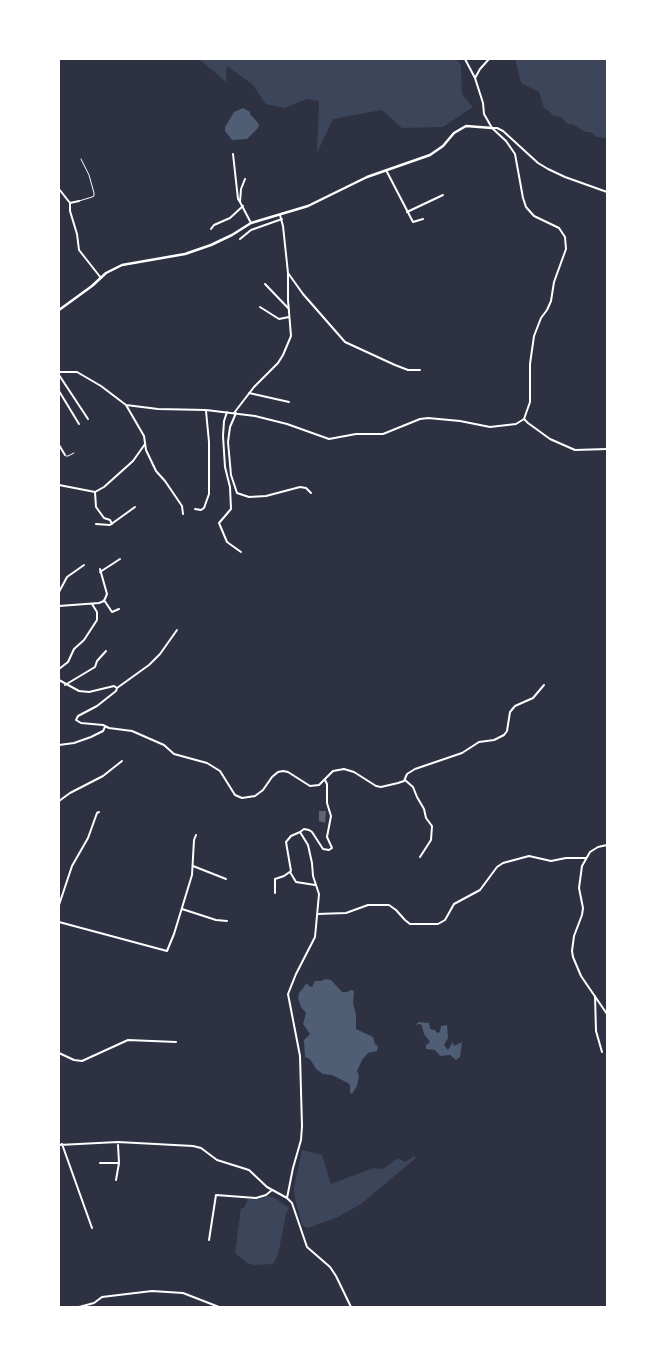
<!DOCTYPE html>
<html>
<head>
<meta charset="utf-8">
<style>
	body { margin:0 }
	#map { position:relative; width:666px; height:1366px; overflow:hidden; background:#2d3142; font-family:Montserrat,sans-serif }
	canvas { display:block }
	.frame { position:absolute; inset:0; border:60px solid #fff; pointer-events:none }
</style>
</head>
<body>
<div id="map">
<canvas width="666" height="1366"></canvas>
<div class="frame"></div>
</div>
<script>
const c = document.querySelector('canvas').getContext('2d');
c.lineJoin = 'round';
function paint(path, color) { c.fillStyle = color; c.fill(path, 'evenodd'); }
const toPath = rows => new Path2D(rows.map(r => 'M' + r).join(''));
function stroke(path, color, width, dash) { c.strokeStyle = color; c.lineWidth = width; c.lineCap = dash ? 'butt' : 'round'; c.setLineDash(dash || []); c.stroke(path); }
const green = toPath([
	[199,59,456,59,461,65,462,94,473,107,443,127,402,128,382,110,333,119,317,153,319,101,307,99,284,108,266,104,252,84,227,66,226,82],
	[514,59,607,59,607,138,596,137,591,132,586,132,572,124,567,124,562,117,553,116,550,112,544,108,539,92,521,83,516,62],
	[302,1150,322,1155,331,1184,373,1168,383,1169,398,1158,405,1162,414,1156,416,1158,361,1204,338,1217,308,1228,302,1225,295,1199,294,1187],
	[269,1196,275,1198,289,1208,286,1214,278,1255,273,1264,255,1265,247,1263,235,1253,241,1208,244,1208,248,1199,258,1199]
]);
const water = toPath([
	[243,108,250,112,250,114,259,124,258,128,247,139,232,140,225,131,225,127,234,112],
	[326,979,331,980,342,992,347,992,351,990,354,991,353,1003,356,1015,356,1029,373,1037,375,1044,378,1046,377,1051,368,1053,362,1060,357,1071,359,1076,357,1086,352,1094,350,1093,350,1085,348,1083,332,1075,323,1074,316,1069,310,1059,305,1057,304,1040,310,1034,303,1024,306,1013,301,1007,298,998,299,993,307,983,309,986,312,987,315,981,321,981],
	[419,1022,429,1023,430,1029,435,1030,437,1033,440,1032,441,1026,447,1025,448,1038,444,1045,448,1050,453,1042,454,1046,462,1042,460,1057,456,1060,450,1055,440,1056,435,1050,426,1049,426,1045,430,1042,424,1034,422,1026,420,1024,415,1025]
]);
const building = toPath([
	[319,811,326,811,325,823,319,821]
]);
const service = toPath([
	[79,201,92,197,94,196,94,193,89,175,81,159],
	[66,456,68,456,74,453]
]);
const minor = toPath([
	[465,59,475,78,483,103,484,114,492,128,506,141,515,154,523,198,526,207,534,216,559,228,565,237,566,249,554,282,551,301,547,310,541,318,534,336,530,364,530,402,524,419],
	[475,78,480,69,489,59],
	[492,128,497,128,503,131,538,163,548,169,565,177,607,192],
	[233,154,238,199,240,202],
	[386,170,413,222,423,219],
	[245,179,241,189,240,202,251,223],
	[59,189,70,203,70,211,77,234,79,250,101,278],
	[70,203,79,201],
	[407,212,443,195],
	[211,229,214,225,230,218,243,206],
	[240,239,251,230,282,219],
	[288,273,303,294,345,342,395,365,408,370,420,370],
	[265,284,289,309],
	[260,307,279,319,289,317],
	[59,372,77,372,101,386,126,405,158,409,206,410,255,416,287,424,329,439,356,434,383,434,420,419,428,418,460,421,490,427,516,424,524,419],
	[59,375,88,419],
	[59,391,79,424],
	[249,393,289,402],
	[126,405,144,436,146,450,156,471,165,481,182,506,183,514],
	[227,412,224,421,223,436,225,467,230,487,231,509,219,523,227,542,241,552],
	[234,413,254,387,278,363,283,355,291,336,288,300,288,273,283,226,280,215],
	[236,413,230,427,228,442,231,475,237,493,249,497,266,496,300,487,306,488,311,493],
	[524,419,528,423,550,439,575,450,607,449],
	[59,445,65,455],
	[59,485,95,492],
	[95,492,104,487,133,461,145,444],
	[95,492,96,507,104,518,110,520,112,524],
	[195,509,201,510,204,508,209,494,209,442,206,411],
	[96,524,110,525,135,507],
	[100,572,120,559],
	[59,592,67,577,84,565],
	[104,600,112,612,119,609],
	[59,606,99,603,104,601,107,594,100,569],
	[177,630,160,654,149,665,117,688,116,691,97,706,78,716,76,720,81,723,103,725,109,728,132,731,164,745,174,754,207,763,220,771,235,795,242,798,255,796,263,790,272,777,278,772,283,771,288,772,310,786,319,785,333,771,344,769,354,772,376,786,381,787,398,783,404,781,407,774,415,769,462,753,479,742,494,740,504,735,507,731,510,712,515,706,533,698,544,685],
	[59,669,68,662,74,649,84,640,97,620,97,612,92,604],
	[59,680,79,691,89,692,114,686,117,688],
	[65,685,95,667,97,661,106,651],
	[59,745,74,743,91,737,103,731,105,727],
	[405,780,413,787,417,797,424,809,426,818,432,826,431,840,420,857],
	[59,801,70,793,103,776,122,761],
	[607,845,598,847,590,852,582,866,579,888,583,908,582,915,574,936,572,951,573,957,581,976,607,1014],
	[193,866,226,879],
	[290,872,296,882,315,885],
	[275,893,275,879,284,876,291,871,286,842,291,836,300,832],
	[59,905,72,866,88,838,97,813,99,812],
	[182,909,216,920,227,921],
	[317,914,346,913,368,905,389,905,396,910,405,920,410,924,438,924,445,920,454,904,480,890,497,867,503,863,529,856,551,861,566,858,586,858],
	[59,922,167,951,174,934,192,875,194,840,196,835],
	[595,996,596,1031,602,1052],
	[59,1053,74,1060,82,1061,128,1040,176,1042],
	[62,1144,92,1228],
	[59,1145,118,1142,193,1146,201,1148,217,1160,249,1170,267,1187,287,1198,292,1203,307,1247,330,1267,336,1276,351,1307],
	[100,1163,119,1163],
	[116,1180,119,1163,118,1145],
	[287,1198,293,1168,301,1140,302,1126,300,1056,288,994,296,974,315,937,319,894,313,876,312,863,308,845,300,832,304,829,309,830,312,832,323,849,329,850,332,848,327,837,331,816,327,803,327,784,325,780],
	[209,1240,216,1195,256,1198,266,1195,272,1190],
	[79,1307,94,1303,102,1297,152,1291,183,1293,219,1307]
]);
const tertiary = toPath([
	[59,310,92,286,106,273,122,265,185,254,211,245,232,235,251,223,308,206,367,177,430,155,443,146,454,133,466,126,492,128]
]);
paint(green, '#3c4559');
paint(water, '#4f5d75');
paint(building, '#626471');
stroke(service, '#fff', 1);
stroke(minor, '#fff', 2);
stroke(tertiary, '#fff', 2.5);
</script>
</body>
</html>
